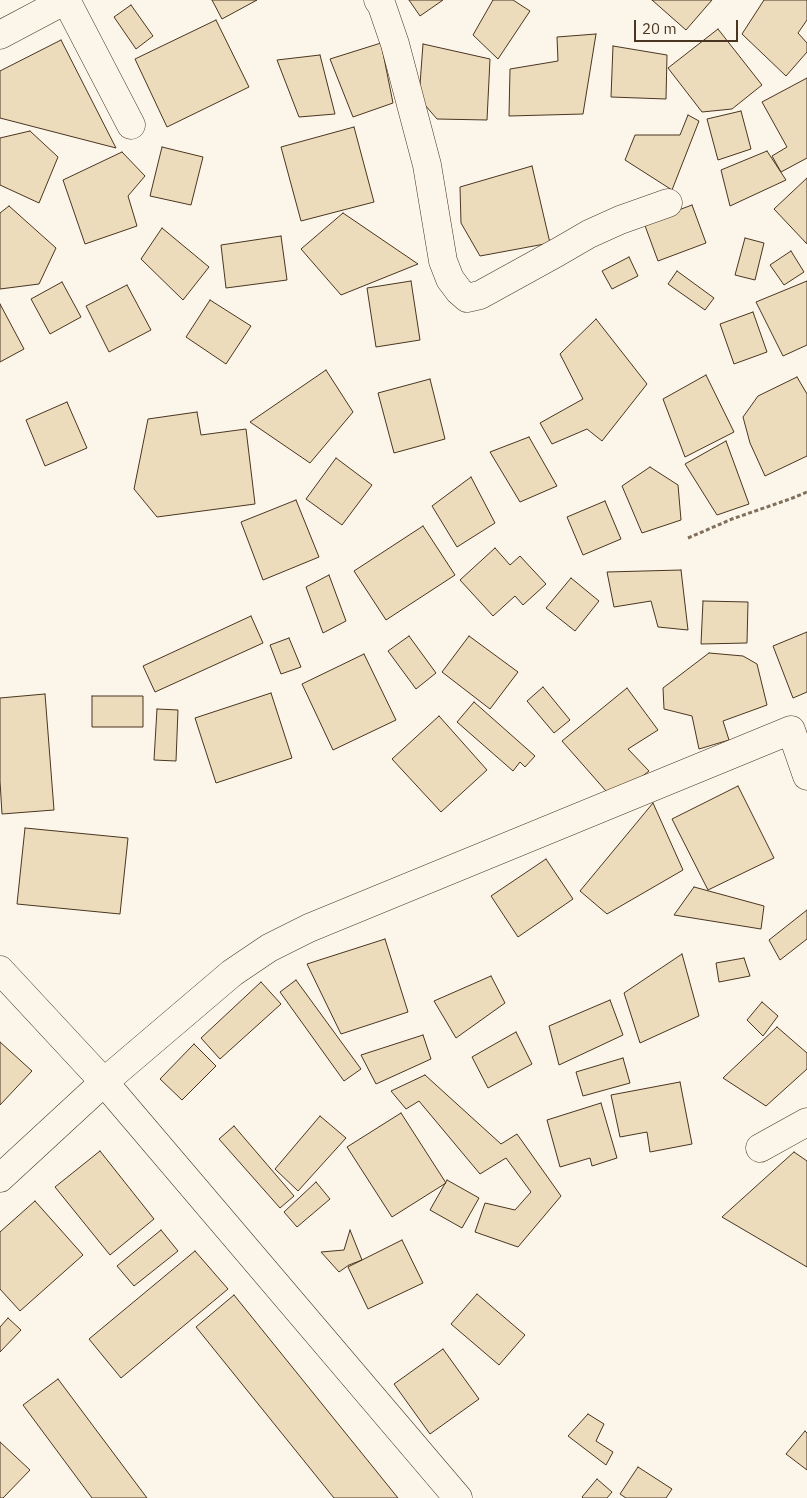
<!DOCTYPE html>
<html>
<head>
<meta charset="utf-8">
<style>
	body { margin:0 }
	#map { position:relative; width:807px; height:1498px; overflow:hidden; background:#fbf6e9; font-family:"IBM Plex Sans",sans-serif }
	canvas { display:block }
	.scale { position:absolute; left:634px; top:20px; width:104px; height:22px; box-sizing:border-box; border:2px solid #4a3520; border-top:0; padding-left:6px; font-size:15px; line-height:18px; white-space:nowrap; color:#4a3520; -webkit-text-stroke:4px #fbf6e9; paint-order:stroke }
</style>
</head>
<body>
<div id="map">
<canvas width="807" height="1498"></canvas>
<div class="scale">20 m</div>
</div>
<script>
const c = document.querySelector('canvas').getContext('2d');
c.lineJoin = 'round';
function paint(path, color) { c.fillStyle = color; c.fill(path, 'evenodd'); }
const toPath = rows => new Path2D(rows.map(r => 'M' + r).join(''));
function stroke(path, color, width, dash) { c.strokeStyle = color; c.lineWidth = width; c.lineCap = dash ? 'butt' : 'round'; c.setLineDash(dash || []); c.stroke(path); }
const building = toPath([
	[212,0,257,0,222,19,212,0],
	[409,0,443,0,420,16,409,0],
	[493,0,513,0,530,11,498,59,473,35,493,0],
	[652,0,712,0,686,30,652,0],
	[764,0,807,0,807,20,798,33,807,43,807,52,786,76,742,34,764,0],
	[131,5,153,36,136,49,114,17,131,5],
	[216,20,249,87,167,127,135,59,216,20],
	[718,29,762,85,732,109,702,112,668,68,718,29],
	[596,34,583,114,509,116,510,69,558,61,557,37,596,34],
	[61,40,116,148,0,118,0,71,61,40],
	[381,43,393,103,353,117,330,59,381,43],
	[423,44,490,59,487,120,437,119,419,98,423,44],
	[613,46,667,55,666,99,611,97,613,46],
	[320,55,335,114,299,117,277,60,320,55],
	[807,78,807,158,781,172,772,156,787,147,762,102,807,78],
	[741,111,751,149,718,160,707,119,741,111],
	[688,115,699,121,672,190,625,160,635,135,680,135,688,115],
	[354,127,374,202,301,221,281,147,354,127],
	[30,131,58,157,39,203,0,185,0,138,30,131],
	[162,147,203,157,191,205,150,196,162,147],
	[767,151,786,180,730,206,721,170,767,151],
	[122,152,145,176,128,196,137,226,85,244,63,180,122,152],
	[532,166,550,243,480,256,461,223,460,187,532,166],
	[807,178,807,244,774,209,807,178],
	[692,205,706,243,658,261,644,223,692,205],
	[9,206,56,248,39,284,0,289,0,213,9,206],
	[343,213,418,264,341,295,301,249,343,213],
	[162,228,209,267,183,300,141,259,162,228],
	[281,236,287,280,226,288,221,245,281,236],
	[745,238,764,243,755,280,735,275,745,238],
	[791,251,804,272,784,285,770,265,791,251],
	[629,257,638,276,612,289,602,271,629,257],
	[677,271,714,298,705,310,668,284,677,271],
	[411,281,420,340,376,347,367,288,411,281],
	[807,281,807,345,783,356,756,302,807,281],
	[62,282,81,317,50,334,31,299,62,282],
	[127,285,151,330,109,352,86,306,127,285],
	[210,300,251,326,226,364,186,337,210,300],
	[0,304,24,349,0,362,0,304],
	[753,312,767,352,734,364,720,324,753,312],
	[596,319,647,384,602,441,587,429,552,444,540,423,583,399,560,354,596,319],
	[326,370,353,412,310,463,250,422,326,370],
	[706,375,734,432,685,457,663,399,706,375],
	[797,377,807,394,807,456,765,476,750,443,743,417,758,396,797,377],
	[430,379,445,439,394,453,378,393,430,379],
	[67,402,87,448,45,466,26,420,67,402],
	[197,412,201,435,246,429,255,504,157,517,134,489,148,419,197,412],
	[529,437,557,486,520,502,490,452,529,437],
	[726,441,749,504,717,515,685,464,726,441],
	[336,458,372,485,342,525,306,499,336,458],
	[650,467,678,485,681,520,642,533,622,486,650,467],
	[471,477,495,523,457,547,432,506,471,477],
	[296,500,319,557,263,580,241,522,296,500],
	[605,501,621,539,583,555,567,517,605,501],
	[423,526,455,575,386,620,354,571,423,526],
	[495,548,510,565,520,556,546,584,523,605,515,596,493,616,460,580,495,548],
	[681,570,688,630,658,627,651,601,614,607,607,572,681,570],
	[329,575,346,621,323,633,306,587,329,575],
	[571,578,599,601,575,631,546,608,571,578],
	[703,601,748,602,747,643,701,644,703,601],
	[251,616,263,643,155,692,143,666,251,616],
	[807,632,807,692,793,698,773,646,807,632],
	[409,636,436,673,416,689,388,651,409,636],
	[469,636,518,672,490,709,442,672,469,636],
	[289,638,301,667,281,674,270,645,289,638],
	[709,653,743,656,757,664,767,705,723,721,729,740,699,749,692,716,664,709,663,688,709,653],
	[364,654,396,720,333,750,302,684,364,654],
	[543,687,570,720,554,733,527,701,543,687],
	[627,688,658,730,628,749,649,771,613,799,562,741,627,688],
	[271,693,292,758,216,783,195,718,271,693],
	[45,694,54,810,2,814,0,781,0,698,45,694],
	[92,696,143,696,143,727,92,727,92,696],
	[474,702,535,756,525,767,520,762,513,771,457,722,474,702],
	[157,709,178,710,176,761,154,760,157,709],
	[439,716,487,770,441,812,392,759,439,716],
	[738,786,774,858,708,890,672,819,738,786],
	[653,803,683,870,607,914,580,891,653,803],
	[25,828,128,838,120,914,17,904,25,828],
	[546,859,573,899,518,937,491,896,546,859],
	[694,887,764,906,761,929,674,915,694,887],
	[807,910,807,939,780,960,769,940,807,910],
	[385,939,408,1012,341,1034,307,964,385,939],
	[682,954,699,1016,640,1043,624,993,682,954],
	[744,958,750,976,719,982,716,963,744,958],
	[491,976,505,1003,456,1038,434,1001,491,976],
	[296,980,361,1069,344,1081,280,992,296,980],
	[261,982,281,1004,220,1059,201,1038,261,982],
	[610,1000,623,1035,559,1065,549,1026,610,1000],
	[762,1002,778,1016,763,1036,747,1020,762,1002],
	[777,1027,807,1053,807,1069,766,1106,723,1078,777,1027],
	[516,1032,532,1064,488,1088,472,1057,516,1032],
	[423,1035,431,1059,376,1084,361,1055,423,1035],
	[0,1042,32,1071,0,1105,0,1042],
	[194,1044,216,1066,182,1100,160,1079,194,1044],
	[623,1058,630,1083,583,1096,576,1072,623,1058],
	[425,1075,501,1144,517,1134,561,1196,518,1247,475,1232,485,1203,515,1210,531,1192,506,1158,480,1174,419,1101,406,1109,391,1091,425,1075],
	[680,1082,692,1144,650,1152,647,1132,620,1137,611,1095,680,1082],
	[601,1103,617,1158,592,1166,590,1158,560,1167,547,1120,601,1103],
	[401,1113,446,1183,392,1217,347,1147,401,1113],
	[320,1116,346,1138,298,1191,275,1169,320,1116],
	[234,1126,294,1196,280,1208,219,1139,234,1126],
	[100,1151,154,1219,110,1255,55,1187,100,1151],
	[794,1152,807,1161,807,1267,722,1217,794,1152],
	[447,1180,479,1198,462,1228,430,1210,447,1180],
	[316,1182,330,1199,297,1227,284,1212,316,1182],
	[35,1201,83,1255,20,1311,0,1289,0,1232,35,1201],
	[161,1230,178,1251,134,1286,117,1266,161,1230],
	[350,1230,362,1260,349,1265,339,1272,321,1252,344,1250,350,1230],
	[402,1240,423,1283,368,1309,348,1267,402,1240],
	[195,1251,228,1289,121,1378,89,1339,195,1251],
	[477,1294,525,1335,499,1365,451,1324,477,1294],
	[234,1295,398,1498,334,1498,196,1327,234,1295],
	[8,1318,21,1330,0,1352,0,1327,8,1318],
	[443,1349,479,1399,430,1434,394,1384,443,1349],
	[58,1379,147,1498,92,1498,23,1405,58,1379],
	[588,1414,604,1424,596,1441,613,1452,606,1465,568,1436,588,1414],
	[805,1431,807,1433,807,1470,786,1454,805,1431],
	[0,1442,30,1470,3,1498,0,1498,0,1442],
	[638,1467,672,1489,666,1498,626,1498,620,1494,638,1467],
	[597,1479,612,1492,607,1498,583,1498,582,1497,597,1479]
]);
const path = toPath([
	[688,538,732,519,790,499,807,492]
]);
const minor = toPath([
	[66,0,131,125],
	[378,0,382,6,395,44,427,165,443,261,450,279,459,291,467,298,480,295,558,252,589,234,620,220,668,203],
	[0,35,66,0],
	[0,970,104,1082,458,1498],
	[760,1148,807,1122],
	[0,1178,104,1082,232,973,269,948,309,928,791,730,807,776]
]);
paint(building, '#ecdcbc');
stroke(building, '#4a3520', 1);
stroke(minor, '#4a3520', 29);
stroke(path, '#7f6f5c', 3, [4, 2.5]);
stroke(minor, '#fbf6e9', 28);
</script>
</body>
</html>
